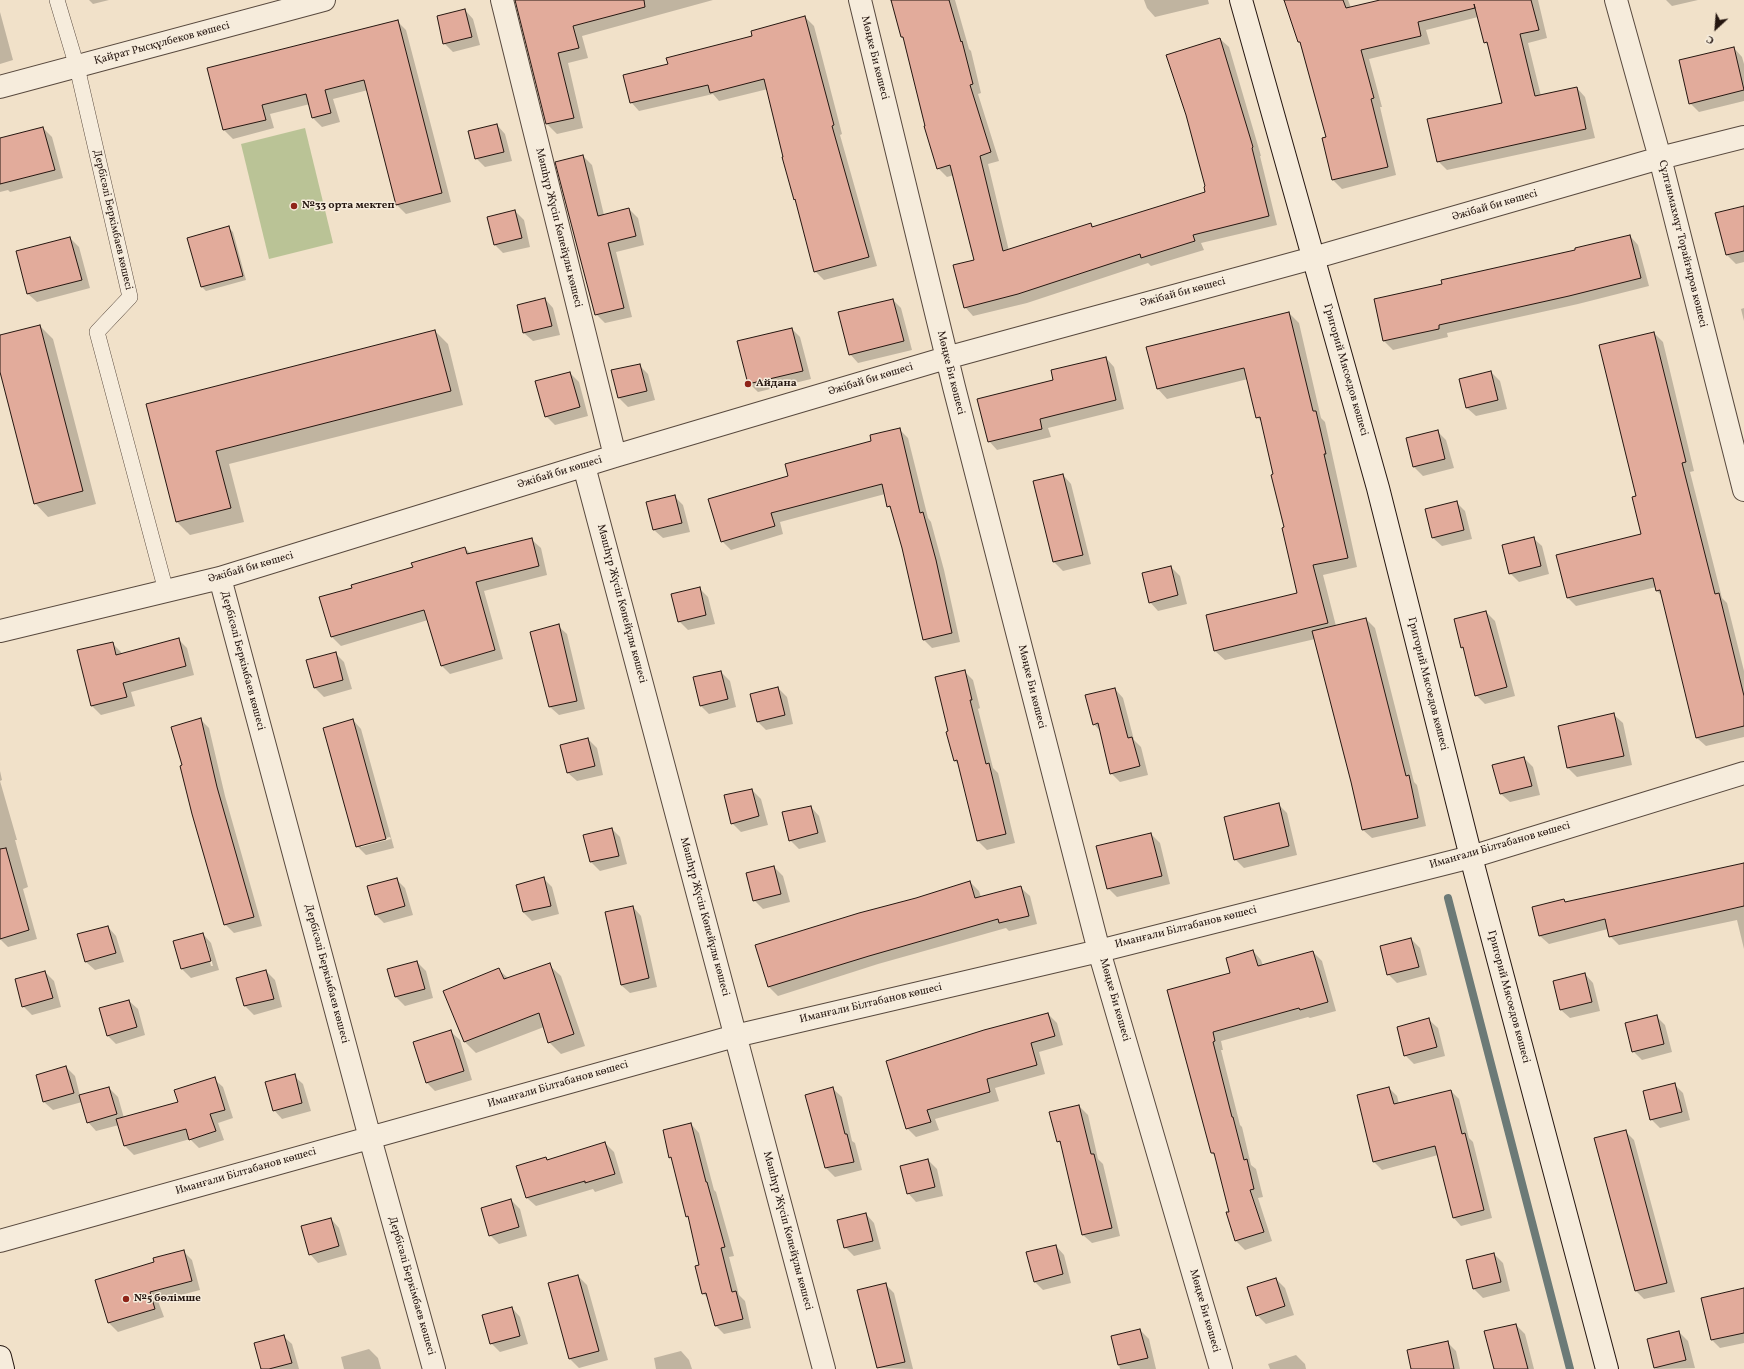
<!DOCTYPE html>
<html>
<head>
<meta charset="utf-8">
<style>
	body { margin:0 }
	#map { position:relative; width:1744px; height:1369px; overflow:hidden; background:#f1e1c9; font-family:Vollkorn,serif }
	canvas { display:block }
	.north { position:absolute; left:1696px; top:8px; width:40px; height:40px; -webkit-text-stroke:3px #f6ecdc; paint-order:stroke; rotate:206deg; font-size:11px; font-weight:700; line-height:16px; text-align:center; color:#251610 }
	.north::after { content:''; display:block; margin:auto; width:14px; height:18px; background:#251610; clip-path:polygon(50% 0,100% 100%,50% 72%,0 100%) }
</style>
</head>
<body>
<div id="map">
<canvas width="1744" height="1369"></canvas>
<div class="north">С</div>
</div>
<script>
const c = document.querySelector('canvas').getContext('2d');
c.lineJoin = 'round';
function paint(path, color) { c.fillStyle = color; c.fill(path, 'evenodd'); }
const toPath = rows => new Path2D(rows.map(r => 'M' + r).join(''));
function stroke(path, color, width, dash) { c.strokeStyle = color; c.lineWidth = width; c.lineCap = dash ? 'butt' : 'round'; c.setLineDash(dash || []); c.stroke(path); }
function drawText(font, color, halo, rows, align = 'center') {
  c.font = font + ' Vollkorn,serif'; c.lineWidth = 3; c.setLineDash([]); c.textBaseline = 'middle'; c.strokeStyle = halo; c.fillStyle = color; for (const [text, x, y, turn = 0] of rows) {
    c.save(); c.translate(x, y); c.rotate((+turn || 0) * Math.PI / 180); c.textAlign = isNaN(turn) ? turn : align; if (halo) c.strokeText(text, 0, 0); c.fillText(text, 0, 0); c.restore();
  }
}
const green = toPath([
	[305,128,333,243,269,259,241,144]
]);
const shadow = toPath([
	[89,0,109,0,93,4],
	[520,0,713,0,582,36,588,58,568,63,583,128,557,134,547,124,516,1],
	[891,0,955,0,969,49,971,51,981,93,978,94,999,161,988,164,1009,251,1091,224,1094,228,1206,192,1220,39,1229,47,1261,156,1260,156,1277,225,1201,243,1204,250,1151,266,1148,263,1027,303,973,316,965,307,975,260,954,175,947,177,938,168,904,39,902,37],
	[1144,0,1208,0,1209,4,1155,17,1147,8],
	[1288,0,1348,0,1351,8,1384,0,1538,0,1547,38,1528,43,1541,96,1577,88,1585,97,1595,138,1447,170,1438,161,1504,104,1490,47,1485,42,1478,17,1426,30,1430,44,1369,59,1382,107,1380,107,1396,175,1342,189,1333,180,1327,138],
	[1666,0,1698,0,1672,6],
	[465,10,473,19,480,45,453,52,444,43],
	[0,12,13,60,0,64],
	[805,17,814,26,842,134,840,135,877,266,824,280,815,271,797,202,794,199,768,89,719,101,713,94,639,111,631,102,669,64],
	[397,21,406,30,451,202,406,214,397,205,368,90,333,99,340,122,322,127,313,118,310,104,270,114,274,128,233,139,224,130,208,69],
	[1734,48,1742,57,1744,64,1744,101,1699,112,1690,103],
	[497,125,505,134,512,161,485,167,476,158],
	[43,128,52,137,63,178,10,192,8,190,0,192,0,139],
	[583,156,592,165,604,215,629,209,638,218,644,245,616,252,632,317,605,323,596,314],
	[1744,207,1744,262,1736,264,1727,255,1716,213],
	[515,211,524,220,530,247,503,253,495,245],
	[229,228,233,232,246,280,206,291,201,286],
	[1630,236,1638,245,1649,286,1578,304,1447,333,1448,337,1393,350,1384,341,1375,300,1443,285],
	[70,238,79,247,90,288,37,302,28,294],
	[545,299,553,308,560,335,533,341,524,333,518,306],
	[893,300,901,308,912,350,858,363,850,354],
	[1744,308,1744,321,1741,309],
	[1289,313,1299,323,1321,418,1325,422,1357,567,1323,575,1336,626,1366,619,1375,628,1414,782,1417,785,1426,826,1372,838,1363,830,1352,781,1315,639,1225,660,1215,651,1298,594,1275,475,1262,422,1257,417,1248,379,1167,399,1158,389,1147,347],
	[40,326,53,339,96,504,48,517,35,503,0,368,0,336],
	[792,329,800,337,811,379,758,392,749,383],
	[435,331,448,344,463,405,229,464,244,522,190,535,177,522,147,405],
	[1654,333,1663,342,1694,471,1690,472,1722,598,1727,603,1744,671,1744,737,1706,746,1697,738,1662,596,1657,591,1656,587,1576,606,1568,598,1642,535,1638,497],
	[1106,358,1114,367,1124,409,1048,428,1051,437,997,450,989,441,1054,381],
	[639,365,648,374,655,400,628,407,619,398,612,371],
	[1491,372,1500,381,1507,409,1476,416,1467,408],
	[570,373,579,382,588,416,555,425,546,416],
	[899,429,908,438,928,518,931,522,944,570,960,642,932,648,924,640,903,548,892,510,888,506,885,494,780,522,783,534,731,550,722,541,872,441],
	[1437,431,1446,440,1454,468,1423,476,1414,467,1407,439],
	[1063,475,1071,484,1091,564,1063,571,1054,562,1035,482],
	[674,496,683,505,690,532,663,538,654,530],
	[1456,502,1465,511,1472,539,1442,546,1433,538],
	[1533,538,1542,546,1549,574,1519,582,1510,573],
	[532,540,541,548,547,575,484,591,503,659,450,674,442,666,428,620,341,646,332,637,321,597,353,588,465,548,471,554],
	[1171,567,1180,576,1187,604,1158,611,1150,602],
	[699,588,708,597,715,624,688,630,679,621],
	[1486,612,1495,621,1515,696,1485,704,1476,695,1465,650,1462,647],
	[558,626,567,634,585,709,559,715,550,707],
	[178,639,187,648,194,675,131,692,135,706,101,715,92,706,79,651,112,643,121,652,122,655],
	[335,653,344,662,352,689,324,697,315,688,307,661],
	[964,671,973,680,980,708,978,709,993,768,998,773,1015,843,987,850,978,841,960,766,955,761,950,732],
	[721,672,730,681,736,707,709,714,700,705],
	[778,688,787,697,793,724,766,730,758,722],
	[1115,689,1123,698,1134,740,1141,747,1148,775,1120,782,1111,773,1100,731,1094,724],
	[1614,715,1623,723,1632,765,1577,777,1568,768,1559,727],
	[200,719,209,728,225,796,262,926,234,933,225,924,183,766],
	[353,720,361,729,394,848,366,855,357,846],
	[390,837,391,839,361,847,361,844],
	[588,739,597,748,603,775,577,781,568,773],
	[1524,758,1533,767,1540,795,1510,802,1501,794],
	[0,771,2,780,0,781,17,840,15,840,28,887,23,889,37,939,8,947,0,939],
	[752,790,761,799,768,825,741,832,732,823],
	[1278,804,1287,813,1297,855,1244,868,1235,859],
	[811,807,819,816,826,842,799,849,790,840],
	[612,829,620,837,627,864,600,871,591,862,585,835],
	[1151,834,1160,843,1170,884,1117,897,1108,888],
	[1744,864,1744,949,1737,920,1619,945,1610,936,1608,929,1549,944,1540,936,1563,900,1566,903],
	[774,867,783,876,790,902,763,909,754,900],
	[396,879,405,888,413,915,384,923,375,914],
	[544,879,552,887,559,914,532,921,523,912],
	[970,882,979,891,981,897,1021,888,1030,896,1037,924,1009,931,1006,928,878,964,778,996,769,987,756,946],
	[633,907,641,916,657,987,630,993,621,985,615,958,616,957],
	[108,927,116,936,124,962,95,970,86,962],
	[203,934,211,943,219,970,191,978,182,969],
	[205,943,207,943,213,966,211,966],
	[1411,939,1420,948,1427,975,1397,983,1388,974],
	[1253,951,1261,960,1263,966,1313,952,1322,961,1336,1011,1310,1018,1308,1017,1221,1041,1223,1050,1221,1050,1240,1125,1242,1127,1251,1165,1256,1169,1263,1197,1258,1198,1272,1241,1245,1250,1236,1241,1216,1157,1212,1153,1169,990,1231,973],
	[417,962,426,971,433,998,405,1006,396,997,389,969],
	[549,965,561,976,585,1046,561,1054,549,1042,544,1027,476,1053,465,1042,444,992,499,970,508,978],
	[266,971,275,980,282,1007,254,1015,245,1006,238,979],
	[45,972,54,981,61,1007,32,1015,23,1006],
	[1585,974,1593,983,1600,1011,1570,1018,1561,1010],
	[129,1001,138,1009,145,1035,116,1044,107,1035],
	[1048,1014,1057,1023,1063,1045,1039,1052,1045,1074,995,1088,999,1101,935,1119,939,1130,916,1137,907,1128,887,1061],
	[1656,1016,1665,1025,1672,1052,1642,1060,1633,1051],
	[1429,1020,1438,1028,1445,1056,1414,1064,1405,1055],
	[451,1032,460,1040,472,1080,435,1091,426,1082],
	[66,1067,75,1076,80,1096,109,1088,118,1097,124,1118,179,1102,214,1079,223,1087,233,1118,218,1123,224,1140,199,1148,190,1139,134,1155,125,1146,119,1125,96,1131,88,1122,82,1102,53,1110,44,1102],
	[294,1076,303,1084,311,1111,282,1119,274,1110],
	[1674,1084,1683,1093,1690,1120,1660,1128,1651,1119],
	[1389,1088,1397,1096,1399,1104,1451,1091,1459,1099,1469,1138,1473,1142,1492,1218,1461,1226,1453,1217,1438,1155,1382,1170,1374,1162],
	[833,1089,842,1097,852,1141,855,1143,862,1170,835,1177,826,1168,815,1124],
	[1079,1106,1088,1115,1098,1159,1103,1164,1120,1236,1092,1243,1083,1235,1062,1145,1058,1141],
	[691,1124,699,1133,714,1190,716,1192,734,1256,729,1257,739,1295,745,1301,751,1328,724,1334,716,1326,709,1299,703,1293,701,1265,690,1219,687,1216,673,1160,670,1157],
	[1625,1131,1634,1140,1675,1292,1644,1299,1636,1291],
	[605,1143,614,1152,623,1183,595,1192,593,1189,536,1206,527,1198,546,1158,548,1160],
	[928,1160,937,1169,943,1196,916,1202,908,1193],
	[511,1200,520,1209,527,1236,499,1244,490,1235],
	[866,1214,874,1223,881,1249,854,1256,845,1247],
	[331,1219,339,1228,347,1255,318,1263,310,1254],
	[1056,1246,1064,1255,1071,1283,1043,1290,1034,1281],
	[183,1251,192,1260,200,1290,158,1301,164,1317,118,1332,109,1323,96,1281,155,1263],
	[1494,1254,1503,1263,1510,1291,1483,1298,1474,1289,1467,1261],
	[578,1276,587,1285,608,1360,579,1368,570,1359,550,1284],
	[1276,1279,1285,1288,1294,1315,1266,1324,1257,1315],
	[885,1284,894,1293,913,1369,878,1368],
	[1744,1289,1744,1343,1720,1348,1712,1340],
	[512,1308,520,1317,528,1344,500,1352,491,1343],
	[1516,1325,1525,1334,1534,1369,1495,1369],
	[1140,1330,1149,1339,1156,1369,1120,1369,1112,1337],
	[1679,1332,1688,1341,1695,1368,1657,1369,1655,1368],
	[283,1336,292,1344,299,1369,262,1369],
	[1447,1342,1456,1351,1460,1369,1412,1369],
	[369,1349,378,1358,381,1369,344,1369,341,1357],
	[681,1351,689,1360,692,1369,656,1369,654,1358],
	[1296,1355,1305,1364,1306,1369,1270,1369,1268,1364]
]);
const stream = toPath([
	[1448,898,1570,1369]
]);
const building = toPath([
	[515,0,644,0,645,7,573,26,579,48,558,53,574,118,546,124,515,0],
	[891,0,949,0,961,42,962,41,973,84,970,85,991,152,980,156,1003,251,1091,223,1092,227,1205,192,1204,187,1205,186,1186,115,1166,55,1220,38,1253,147,1252,148,1269,216,1193,235,1195,241,1141,258,1140,254,1018,294,964,308,953,265,974,260,950,165,937,169,924,126,925,126,903,37,901,37,891,0],
	[1284,0,1343,0,1346,8,1380,0,1531,0,1539,30,1520,34,1535,96,1577,87,1586,129,1437,162,1427,119,1502,103,1487,42,1484,43,1474,4,1475,8,1418,22,1421,36,1361,50,1374,98,1371,99,1388,167,1332,180,1322,138,1326,137,1300,42,1298,42,1284,0],
	[465,9,472,37,443,44,437,16,465,9],
	[805,16,834,125,832,126,869,257,814,272,795,199,794,200,782,157,783,157,764,79,710,93,708,85,630,103,623,75,668,64,666,58,752,36,751,31,805,16],
	[398,20,442,193,396,205,364,80,325,90,331,113,312,118,306,94,262,105,266,120,223,130,207,68,398,20],
	[1734,47,1744,90,1689,104,1679,60,1734,47],
	[497,124,504,152,475,159,468,131,497,124],
	[43,127,55,170,0,184,0,138,43,127],
	[583,155,598,216,629,208,636,236,608,243,624,308,595,315,555,162,583,155],
	[1744,206,1744,251,1726,255,1715,213,1744,206],
	[515,210,522,238,494,245,487,217,515,210],
	[229,226,243,276,201,287,187,238,229,226],
	[1630,235,1641,278,1569,296,1439,325,1439,329,1383,341,1374,299,1442,284,1441,280,1575,250,1575,248,1630,235],
	[70,237,82,280,27,294,16,251,70,237],
	[545,298,552,326,523,333,517,305,545,298],
	[893,299,904,341,849,355,838,312,893,299],
	[1289,312,1313,411,1316,411,1326,454,1324,454,1348,558,1313,565,1328,623,1214,651,1206,615,1297,593,1282,528,1284,527,1271,475,1273,474,1260,417,1256,418,1244,368,1157,389,1146,347,1289,312],
	[40,325,83,491,34,504,0,372,0,335,40,325],
	[792,328,803,371,748,384,737,341,792,328],
	[435,330,451,391,216,451,231,508,176,522,146,404,435,330],
	[1654,332,1686,462,1682,463,1715,594,1719,593,1744,696,1744,726,1696,738,1660,590,1656,591,1653,578,1567,598,1556,555,1641,534,1632,497,1636,496,1599,345,1654,332],
	[1106,357,1116,400,1040,419,1042,429,988,442,977,399,1053,380,1051,370,1106,357],
	[640,364,647,391,618,398,611,370,640,364],
	[1491,371,1498,400,1466,408,1459,379,1491,371],
	[570,372,580,407,545,417,535,381,570,372],
	[900,428,920,513,923,512,936,560,952,633,923,640,902,548,890,506,887,507,882,484,771,513,775,526,721,542,708,499,788,476,785,464,871,441,870,435,900,428],
	[1438,430,1445,459,1413,467,1406,438,1438,430],
	[1063,474,1083,555,1053,562,1033,481,1063,474],
	[675,495,682,523,653,530,646,502,675,495],
	[1457,501,1464,530,1432,538,1425,509,1457,501],
	[1534,537,1541,566,1509,574,1502,545,1534,537],
	[532,538,539,566,476,582,495,650,441,666,424,610,331,637,319,597,352,588,351,585,413,567,411,563,465,547,467,554,532,538],
	[1171,566,1178,595,1149,603,1142,573,1171,566],
	[700,587,706,615,678,622,671,594,700,587],
	[1486,611,1507,687,1475,696,1463,647,1461,648,1454,619,1486,611],
	[1366,618,1406,776,1409,775,1418,818,1362,830,1351,782,1312,631,1366,618],
	[559,624,577,701,549,707,530,632,559,624],
	[179,638,186,666,123,683,127,697,91,706,77,650,113,642,116,655,179,638],
	[336,652,343,680,314,688,306,660,336,652],
	[965,670,972,700,970,700,986,764,989,763,1006,834,977,841,957,760,954,761,946,732,948,731,935,677,965,670],
	[721,671,728,699,700,706,693,677,721,671],
	[778,687,785,715,757,722,750,694,778,687],
	[1115,688,1128,738,1132,737,1140,766,1110,774,1098,723,1093,725,1085,695,1115,688],
	[1614,713,1624,756,1567,768,1558,726,1614,713],
	[201,718,217,787,254,917,224,925,192,814,180,766,182,765,171,727,201,718],
	[353,719,386,839,356,847,323,728,353,719],
	[588,738,595,766,567,773,560,745,588,738],
	[1524,757,1532,786,1500,794,1492,765,1524,757],
	[752,789,759,816,731,824,724,795,752,789],
	[1279,803,1289,846,1234,860,1224,817,1279,803],
	[811,806,818,833,789,841,782,812,811,806],
	[612,828,619,856,590,862,583,835,612,828],
	[1151,833,1162,876,1107,889,1096,846,1151,833],
	[6,848,29,930,0,939,0,849,6,848],
	[1744,863,1744,906,1609,937,1605,919,1539,936,1532,907,1564,899,1565,902,1744,863],
	[774,866,781,894,753,901,746,873,774,866],
	[544,877,551,906,523,912,516,885,544,877],
	[397,878,405,906,375,915,367,886,397,878],
	[970,881,975,898,1021,886,1029,916,999,923,998,919,869,956,768,987,755,945,859,913,916,898,970,881],
	[633,906,649,978,621,985,605,912,633,906],
	[108,926,116,953,85,962,77,934,108,926],
	[203,933,211,961,181,969,173,941,203,933],
	[1411,938,1419,967,1387,975,1380,946,1411,938],
	[1253,950,1258,966,1313,951,1328,1002,1300,1010,1299,1008,1213,1032,1215,1041,1213,1042,1232,1117,1233,1117,1244,1160,1247,1159,1254,1189,1250,1190,1264,1232,1235,1241,1226,1212,1229,1212,1214,1153,1211,1153,1167,990,1230,973,1226,958,1253,950],
	[417,961,425,989,395,997,387,969,417,961],
	[550,963,574,1034,548,1043,539,1013,464,1042,443,991,499,968,504,979,550,963],
	[266,970,274,999,244,1006,236,978,266,970],
	[45,971,53,998,22,1007,15,979,45,971],
	[1585,973,1592,1002,1560,1010,1553,981,1585,973],
	[129,1000,137,1027,107,1036,99,1008,129,1000],
	[1048,1013,1055,1036,1031,1043,1037,1065,987,1079,990,1092,927,1110,931,1122,906,1129,886,1061,984,1030,1048,1013],
	[1657,1015,1664,1044,1632,1052,1625,1023,1657,1015],
	[1429,1018,1437,1047,1404,1056,1397,1027,1429,1018],
	[451,1030,464,1071,426,1083,413,1042,451,1030],
	[66,1066,74,1093,43,1102,36,1075,66,1066],
	[295,1074,302,1103,273,1111,265,1082,295,1074],
	[215,1077,225,1110,210,1114,216,1131,189,1140,186,1129,124,1146,116,1119,178,1102,174,1090,215,1077],
	[1675,1083,1682,1112,1650,1120,1643,1091,1675,1083],
	[109,1087,117,1114,87,1123,79,1095,109,1087],
	[833,1087,845,1134,847,1134,854,1162,825,1168,805,1095,833,1087],
	[1389,1087,1394,1104,1451,1090,1462,1134,1465,1133,1484,1210,1453,1218,1435,1146,1373,1162,1357,1095,1389,1087],
	[1079,1105,1091,1154,1094,1154,1112,1228,1082,1235,1060,1141,1057,1142,1049,1112,1079,1105],
	[691,1123,706,1182,707,1182,725,1247,721,1248,732,1292,736,1291,743,1319,715,1326,706,1293,702,1294,695,1266,699,1265,688,1216,686,1217,671,1157,669,1158,663,1130,691,1123],
	[1626,1130,1667,1283,1635,1291,1594,1138,1626,1130],
	[605,1142,615,1174,585,1183,585,1181,526,1198,516,1166,546,1157,547,1160,605,1142],
	[928,1159,935,1187,907,1194,900,1166,928,1159],
	[511,1199,519,1227,489,1236,481,1208,511,1199],
	[866,1213,873,1241,844,1248,837,1220,866,1213],
	[331,1218,339,1246,309,1255,301,1226,331,1218],
	[1056,1245,1063,1274,1034,1282,1026,1252,1056,1245],
	[184,1250,192,1281,150,1292,155,1309,108,1323,95,1280,154,1262,153,1258,184,1250],
	[1494,1253,1501,1282,1473,1289,1466,1260,1494,1253],
	[578,1275,599,1351,569,1359,548,1283,578,1275],
	[1276,1278,1285,1306,1256,1316,1247,1287,1276,1278],
	[886,1283,905,1362,877,1368,857,1290,886,1283],
	[1744,1288,1744,1333,1711,1340,1701,1298,1744,1288],
	[512,1307,520,1336,490,1344,482,1315,512,1307],
	[1516,1324,1528,1369,1494,1369,1484,1331,1516,1324],
	[1140,1329,1148,1358,1118,1365,1111,1336,1140,1329],
	[1679,1331,1686,1360,1654,1368,1647,1339,1679,1331],
	[284,1335,292,1363,269,1369,261,1369,254,1343,284,1335],
	[1448,1341,1454,1369,1411,1369,1407,1350,1448,1341]
]);
const service = toPath([
	[57,0,77,67,130,297,97,332,166,591]
]);
const minor = toPath([
	[502,0,615,456],
	[860,0,954,387,1099,951,1221,1369],
	[1616,0,1660,158,1744,490],
	[0,87,324,0],
	[584,466,824,1369],
	[220,578,370,1138,434,1369],
	[0,631,220,578,615,456,946,358,1313,258,1660,158,1744,137],
	[0,1241,735,1036,1099,951,1471,857,1744,773]
]);
const secondary = toPath([
	[1241,0,1378,488,1471,857,1607,1369],
	[0,1357,3,1369]
]);
const markers = [
	[294,206,4,"#8f2418"],
	[748,384,4,"#8f2418"],
	[126,1299,4,"#8f2418"]
];
const streetNames = [
	["Қайрат Рысқұлбеков көшесі",162,44,-15],
	["Мөңке Би көшесі",874,58,76],
	["Әжібай би көшесі",1495,206,-16],
	["Дербісәлі Беркімбаев көшесі",112,220,77],
	["Мәшһүр Жүсіп Көпейұлы көшесі",558,228,76],
	["Сұлтанмахмұт Торайғыров көшесі",1682,244,76],
	["Әжібай би көшесі",1183,293,-15],
	["Григорий Мясоедов көшесі",1345,370,74],
	["Мөңке Би көшесі",950,373,76],
	["Әжібай би көшесі",871,380,-17],
	["Әжібай би көшесі",560,473,-17],
	["Әжібай би көшесі",251,568,-16],
	["Мәшһүр Жүсіп Көпейұлы көшесі",621,604,75],
	["Дербісәлі Беркімбаев көшесі",242,661,75],
	["Григорий Мясоедов көшесі",1427,684,76],
	["Мөңке Би көшесі",1031,687,76],
	["Иманғали Білтабанов көшесі",1500,846,-16],
	["Мәшһүр Жүсіп Көпейұлы көшесі",704,917,75],
	["Иманғали Білтабанов көшесі",1186,928,-14],
	["Дербісәлі Беркімбаев көшесі",326,974,75],
	["Григорий Мясоедов көшесі",1508,997,75],
	["Мөңке Би көшесі",1114,1000,74],
	["Иманғали Білтабанов көшесі",871,1004,-13],
	["Иманғали Білтабанов көшесі",558,1085,-16],
	["Иманғали Білтабанов көшесі",246,1172,-16],
	["Мәшһүр Жүсіп Көпейұлы көшесі",787,1231,75],
	["Дербісәлі Беркімбаев көшесі",411,1286,74],
	["Мөңке Би көшесі",1204,1311,74]
];
const poiNames = [
	["№33 орта мектеп",302,206],
	["Айдана",756,384],
	["№5 бөлімше",134,1299]
];
paint(green, '#bac396');
paint(shadow, '#0003');
stroke(stream, '#6c7a77', 8);
paint(building, '#e2ab9b');
stroke(building, '#251610', 1);
stroke(service, '#58493e', 16);
stroke(minor, '#58493e', 24);
stroke(secondary, '#251610', 24);
stroke(service, '#f6ecdc', 15);
stroke(minor, '#f6ecdc', 22);
stroke(secondary, '#f6ecdc', 22);
for (const [x, y, r, color] of markers) { const dot = new Path2D(); dot.arc(x, y, r, 0, 2 * Math.PI); c.fillStyle = color; c.fill(dot); stroke(dot, '#f6ecdc', 1.5); }
drawText('11px', '#251610', '#f6ecdc', streetNames);
drawText('bold 11px', '#251610', '#f6ecdc', poiNames, 'left');
</script>
</body>
</html>
